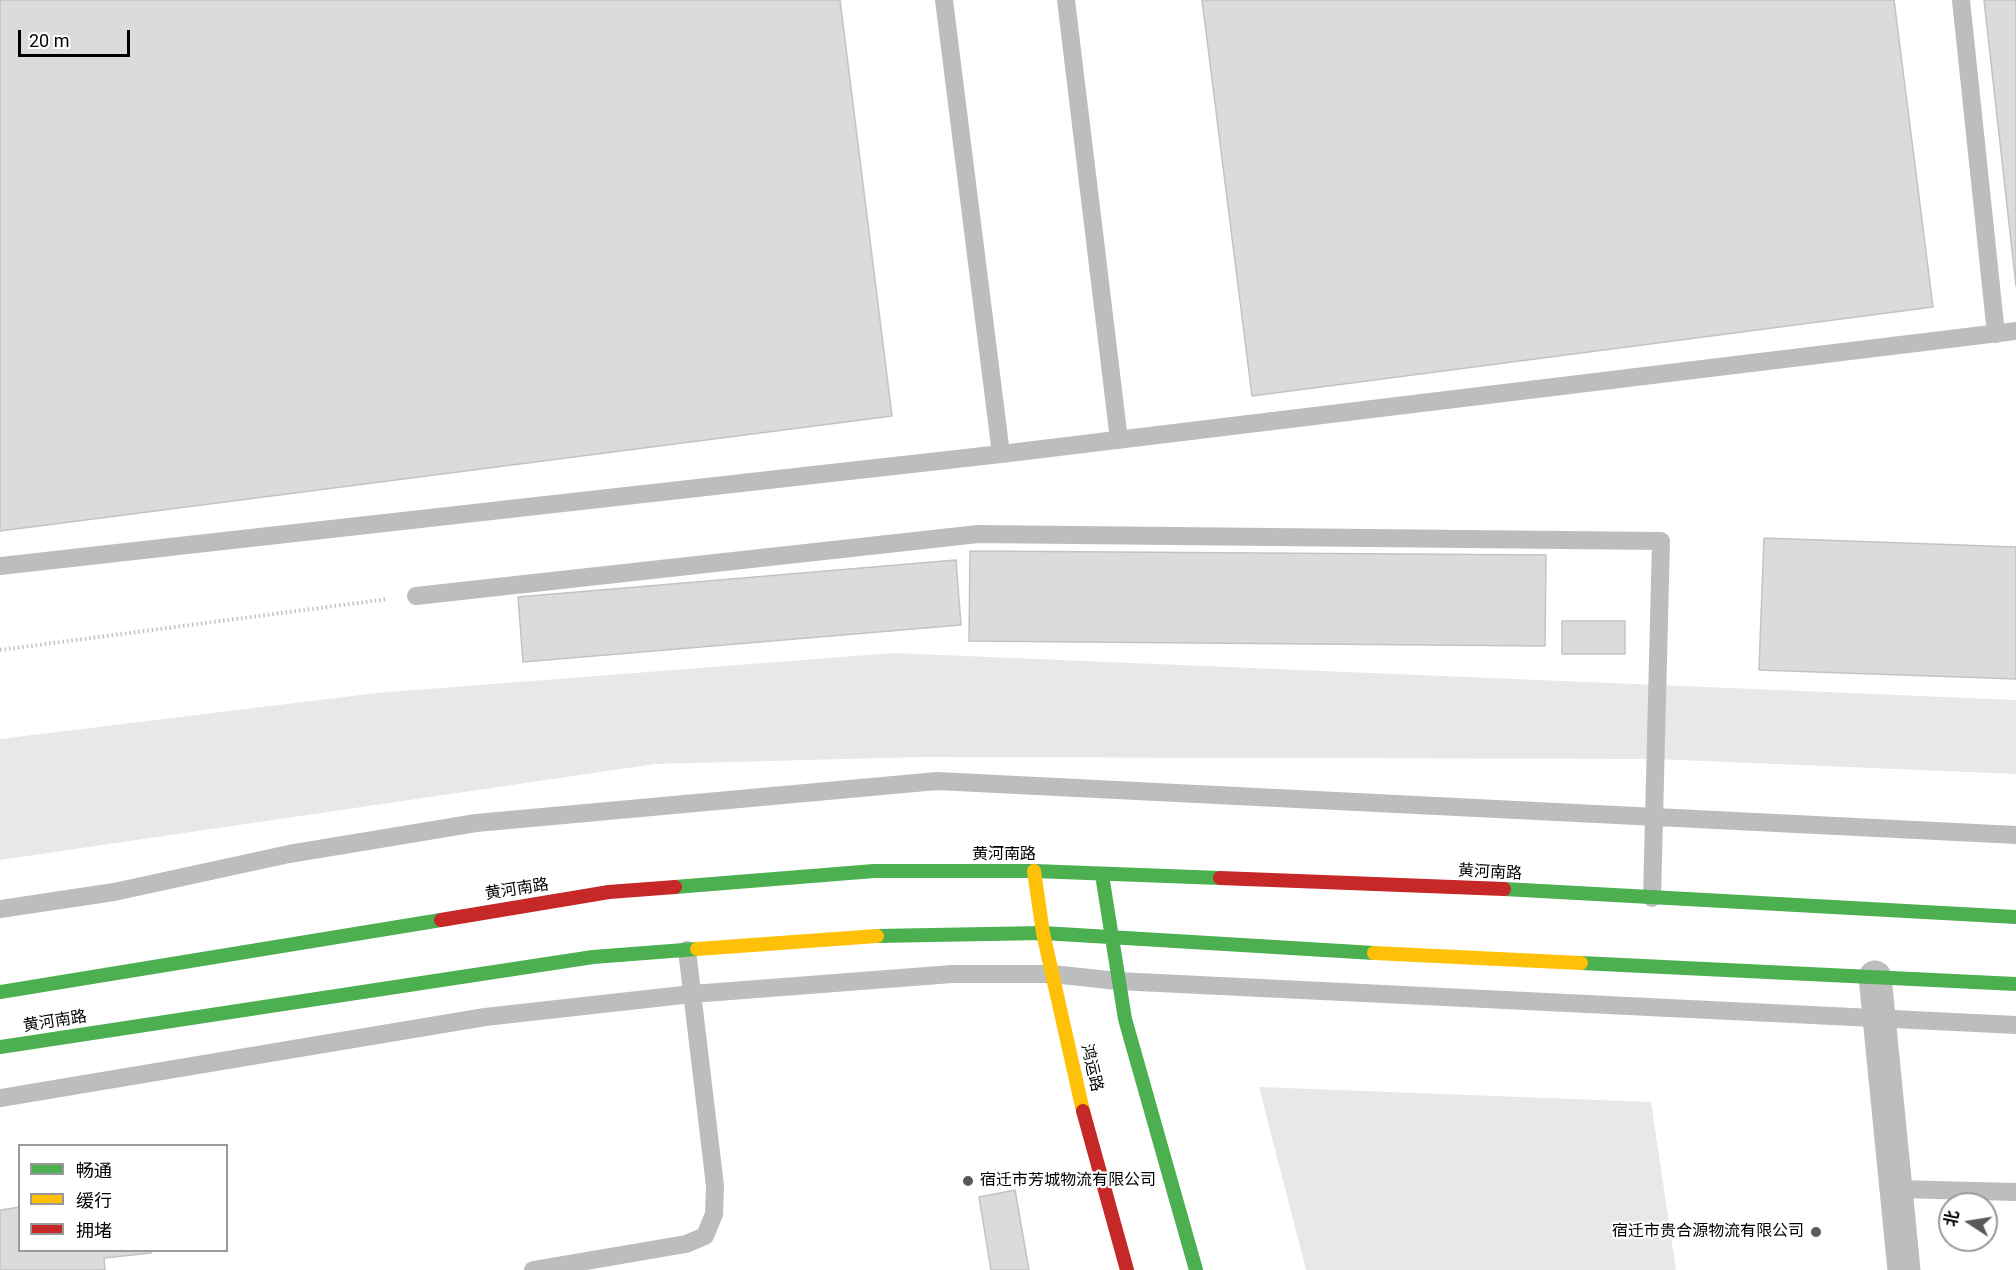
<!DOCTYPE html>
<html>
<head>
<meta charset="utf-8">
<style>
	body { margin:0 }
	#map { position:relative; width:2016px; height:1270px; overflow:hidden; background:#fff; font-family:Roboto,"Noto Sans SC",sans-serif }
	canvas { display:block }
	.legend { position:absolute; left:18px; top:1144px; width:210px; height:108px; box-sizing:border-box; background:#fff; border:2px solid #999; margin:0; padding:8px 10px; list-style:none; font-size:18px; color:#000 }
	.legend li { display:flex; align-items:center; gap:12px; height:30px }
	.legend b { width:30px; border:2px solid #999 }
	.north { position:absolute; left:1938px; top:1192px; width:60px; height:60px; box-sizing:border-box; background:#fff; border:2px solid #999; border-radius:50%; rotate:282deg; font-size:16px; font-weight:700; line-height:24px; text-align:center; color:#000 }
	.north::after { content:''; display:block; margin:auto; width:21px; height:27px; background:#595959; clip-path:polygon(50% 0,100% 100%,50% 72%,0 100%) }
	.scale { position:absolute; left:18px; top:30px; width:112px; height:27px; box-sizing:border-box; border:3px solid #000; border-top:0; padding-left:8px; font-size:18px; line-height:21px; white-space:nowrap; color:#000; -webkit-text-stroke:4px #fff; paint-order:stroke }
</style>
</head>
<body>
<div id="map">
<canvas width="2016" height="1270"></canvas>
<ul class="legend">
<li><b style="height:8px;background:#4caf50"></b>畅通</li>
<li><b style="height:8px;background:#ffc107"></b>缓行</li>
<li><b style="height:8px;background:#c62828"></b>拥堵</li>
</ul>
<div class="north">北</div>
<div class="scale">20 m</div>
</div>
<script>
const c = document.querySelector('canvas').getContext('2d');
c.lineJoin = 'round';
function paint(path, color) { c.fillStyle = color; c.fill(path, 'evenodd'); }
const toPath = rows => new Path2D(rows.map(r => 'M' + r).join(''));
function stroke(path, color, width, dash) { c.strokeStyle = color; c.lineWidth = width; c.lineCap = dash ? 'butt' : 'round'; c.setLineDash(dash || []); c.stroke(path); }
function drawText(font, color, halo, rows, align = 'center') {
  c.font = font + ' Roboto,"Noto Sans SC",sans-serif'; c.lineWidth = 4.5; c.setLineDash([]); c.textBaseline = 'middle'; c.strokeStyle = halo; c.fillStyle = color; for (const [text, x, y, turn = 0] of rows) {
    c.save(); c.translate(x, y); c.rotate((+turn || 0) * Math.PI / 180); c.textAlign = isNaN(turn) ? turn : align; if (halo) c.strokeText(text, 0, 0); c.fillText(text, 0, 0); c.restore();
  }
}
const green = toPath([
	[893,653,2016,700,2016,774,1656,759,921,757,655,764,0,860,0,739,377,693],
	[1259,1087,1651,1102,1676,1270,1306,1270]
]);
const building = toPath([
	[0,0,840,0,892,416,0,531,0,0],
	[1202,0,1894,0,1933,307,1252,396,1202,0],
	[1984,0,2016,0,2016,286,1984,0],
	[1764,538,2016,547,2016,679,1759,670,1764,538],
	[970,551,1546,555,1545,646,969,641,970,551],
	[956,560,961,625,523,662,518,597,956,560],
	[1562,621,1625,621,1625,654,1562,654,1562,621],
	[1015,1190,1029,1270,991,1270,979,1197,1015,1190],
	[20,1207,20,1250,151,1250,151,1253,104,1258,105,1270,0,1270,0,1210,20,1207]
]);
const path = toPath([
	[0,650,388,599]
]);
const lane = toPath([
	[1066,0,1119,440],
	[1961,0,1996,334],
	[1001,454,2016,331],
	[0,566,1001,454,944,0],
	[416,596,978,534,1661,541,1652,898],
	[0,909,114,892,289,854,476,823,937,781,2016,835],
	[0,1098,485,1017,692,994,952,974,1052,974,1118,981,2016,1025],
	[1896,1189,2016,1192],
	[533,1270,686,1244,705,1236,714,1214,715,1186,687,950]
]);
const street = toPath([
	[1875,977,1904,1270]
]);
const fast = toPath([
	[1102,875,1125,1019,1196,1270],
	[675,887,874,871,1034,871,1220,878],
	[1504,889,2016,917],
	[877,936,1043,933,1374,953],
	[1581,963,2016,984],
	[0,992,441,920],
	[0,1047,593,957,697,949]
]);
const slow = toPath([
	[1034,871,1043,933,1083,1111],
	[697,949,877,936],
	[1374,953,1581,963]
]);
const jam = toPath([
	[1220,878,1504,889],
	[441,920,609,892,675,887],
	[1083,1111,1127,1270]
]);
const markers = [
	[968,1181,6,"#595959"],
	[1816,1232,6,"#595959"]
];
const streetNames = [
	["黄河南路",1004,855],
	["黄河南路",1490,873,3],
	["黄河南路",517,890,-9],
	["黄河南路",55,1022,-9],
	["鸿运路",1091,1068,77]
];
const poiNames = [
	["宿迁市芳城物流有限公司",980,1181],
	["宿迁市贵合源物流有限公司",1804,1232,"right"]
];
paint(green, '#e8e8e8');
paint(building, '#dbdbdb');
stroke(building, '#c3c3c3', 1.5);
stroke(path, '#c2c2c2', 4, [1.5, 3]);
stroke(lane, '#bdbdbd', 18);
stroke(street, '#bdbdbd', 33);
stroke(fast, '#4caf50', 14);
stroke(slow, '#ffc107', 14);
stroke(jam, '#c62828', 14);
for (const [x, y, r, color] of markers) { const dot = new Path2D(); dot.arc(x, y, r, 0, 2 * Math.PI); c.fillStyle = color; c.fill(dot); stroke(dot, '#fff', 2); }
drawText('16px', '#000', '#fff', streetNames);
drawText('16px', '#000', '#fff', poiNames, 'left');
</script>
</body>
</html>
